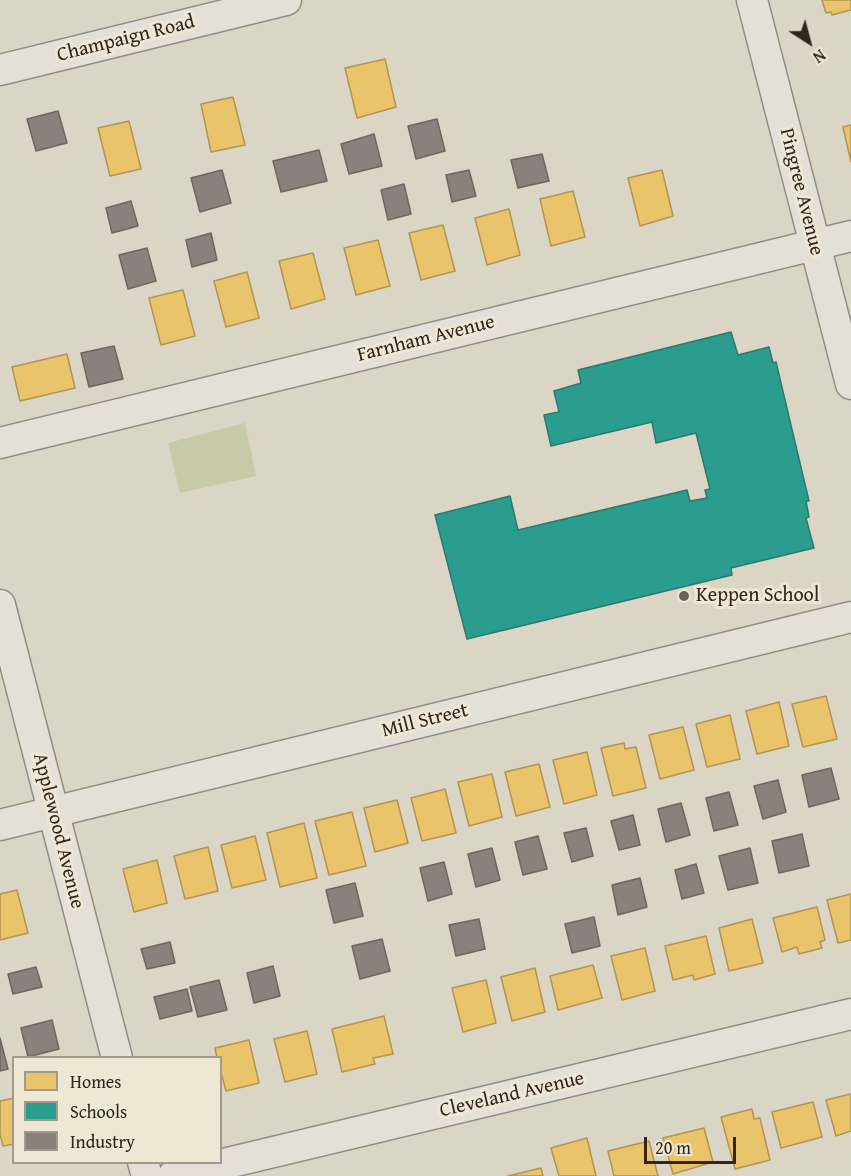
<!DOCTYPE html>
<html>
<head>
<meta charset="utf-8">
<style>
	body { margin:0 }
	#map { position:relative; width:851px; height:1176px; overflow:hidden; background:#dbd5c5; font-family:"Gentium Book Plus",serif }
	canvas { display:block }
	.legend { position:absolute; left:12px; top:1056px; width:210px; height:108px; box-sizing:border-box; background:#ede7d3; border:2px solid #a2998b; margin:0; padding:8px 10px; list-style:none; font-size:18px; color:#32241e }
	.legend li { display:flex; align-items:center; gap:12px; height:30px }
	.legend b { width:30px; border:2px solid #a2998b }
	.north { position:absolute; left:779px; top:12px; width:60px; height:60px; -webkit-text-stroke:4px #ede7d3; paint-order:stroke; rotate:144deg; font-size:16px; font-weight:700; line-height:24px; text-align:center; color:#32241e }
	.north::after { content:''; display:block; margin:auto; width:21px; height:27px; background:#32241e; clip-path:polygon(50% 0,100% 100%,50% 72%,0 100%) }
	.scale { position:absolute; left:644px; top:1137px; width:92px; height:27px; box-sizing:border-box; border:3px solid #32241e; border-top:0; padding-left:8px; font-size:18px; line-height:21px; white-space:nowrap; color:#32241e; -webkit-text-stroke:4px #ede7d3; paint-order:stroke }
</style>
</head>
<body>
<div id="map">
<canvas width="851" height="1176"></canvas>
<ul class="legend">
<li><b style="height:16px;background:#e9c46a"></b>Homes</li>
<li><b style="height:16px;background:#2a9d8f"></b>Schools</li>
<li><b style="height:16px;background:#8a817c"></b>Industry</li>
</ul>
<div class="north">N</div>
<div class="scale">20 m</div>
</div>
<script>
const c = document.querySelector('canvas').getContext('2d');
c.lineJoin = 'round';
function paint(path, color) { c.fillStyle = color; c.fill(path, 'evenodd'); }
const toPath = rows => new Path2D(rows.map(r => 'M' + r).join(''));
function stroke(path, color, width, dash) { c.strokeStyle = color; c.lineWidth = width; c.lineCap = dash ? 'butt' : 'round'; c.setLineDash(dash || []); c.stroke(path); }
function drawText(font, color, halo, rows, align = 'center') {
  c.font = font + ' "Gentium Book Plus",serif'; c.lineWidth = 6; c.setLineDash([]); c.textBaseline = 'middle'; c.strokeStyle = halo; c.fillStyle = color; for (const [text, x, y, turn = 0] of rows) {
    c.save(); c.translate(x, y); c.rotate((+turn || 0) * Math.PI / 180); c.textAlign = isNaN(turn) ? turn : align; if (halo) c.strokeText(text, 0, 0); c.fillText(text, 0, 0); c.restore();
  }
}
const green = toPath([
	[245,423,256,476,180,493,168,443]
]);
const homes = toPath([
	[822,0,851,0,851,10,832,15,831,12,826,13,822,0],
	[385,59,396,107,357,118,345,68,385,59],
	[233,97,245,145,211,152,201,104,233,97],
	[129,121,141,169,110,176,98,128,129,121],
	[851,125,851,162,843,127,851,125],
	[662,170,673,216,640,226,628,178,662,170],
	[573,191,585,237,551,246,540,199,573,191],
	[509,209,520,255,487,265,475,218,509,209],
	[443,225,455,271,421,280,409,233,443,225],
	[378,240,390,286,356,295,344,248,378,240],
	[313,253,325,299,291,309,279,261,313,253],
	[247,272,259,318,226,327,214,281,247,272],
	[183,290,195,336,161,345,149,298,183,290],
	[67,354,75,388,20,401,12,367,67,354],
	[826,696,837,739,803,747,792,704,826,696],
	[779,702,789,746,757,754,746,711,779,702],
	[730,715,740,759,707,767,696,724,730,715],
	[683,727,694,770,660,779,649,735,683,727],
	[624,743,625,749,636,747,646,788,613,796,601,748,624,743],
	[587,752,597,795,564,804,553,760,587,752],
	[539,764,550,807,516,816,505,772,539,764],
	[492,774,502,817,469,826,458,782,492,774],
	[445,789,456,833,422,841,411,798,445,789],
	[397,800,408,843,375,852,364,808,397,800],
	[352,812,366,866,329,875,315,821,352,812],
	[304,823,317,878,280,887,267,833,304,823],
	[255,836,266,880,232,888,221,845,255,836],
	[208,847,218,891,185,899,174,856,208,847],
	[157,860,167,903,134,912,123,869,157,860],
	[17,890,28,933,0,940,0,894,17,890],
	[851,894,851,940,838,943,827,900,851,894],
	[817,907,825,940,820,942,822,948,799,954,797,947,782,952,773,918,817,907],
	[752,919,763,963,729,971,719,928,752,919],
	[706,936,715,974,694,980,693,975,673,980,665,946,706,936],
	[645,948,655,991,622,1000,611,956,645,948],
	[593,965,602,998,558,1010,550,976,593,965],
	[535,968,545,1012,512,1021,501,977,535,968],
	[486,980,496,1023,463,1032,452,988,486,980],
	[384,1016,393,1054,373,1058,375,1064,342,1072,332,1029,384,1016],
	[307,1031,317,1074,285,1082,274,1039,307,1031],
	[249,1040,259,1083,226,1091,220,1069,220,1058,217,1058,215,1048,249,1040],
	[851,1094,851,1131,836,1136,826,1100,851,1094],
	[14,1098,14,1144,3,1146,0,1134,0,1101,14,1098],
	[813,1102,822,1137,781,1148,772,1112,813,1102],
	[752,1109,754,1119,760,1118,770,1160,735,1169,721,1117,752,1109],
	[704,1128,713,1162,673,1174,663,1138,704,1128],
	[587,1138,596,1176,559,1176,551,1148,587,1138],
	[649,1141,658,1176,614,1176,608,1151,649,1141],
	[541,1168,543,1176,508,1176,541,1168]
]);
const schools = toPath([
	[731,332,738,355,769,347,773,363,776,362,809,501,806,501,809,517,806,518,814,548,731,568,732,575,467,639,435,515,510,496,518,530,687,490,690,501,707,498,705,490,710,489,696,433,656,443,652,422,551,446,544,415,559,412,554,391,581,383,578,370,731,332]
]);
const industry = toPath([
	[58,111,67,143,36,151,27,119,58,111],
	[437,119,445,151,416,159,408,126,437,119],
	[374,134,382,166,349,174,341,144,374,134],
	[319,150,327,181,281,192,273,161,319,150],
	[542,154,549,181,518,188,511,160,542,154],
	[222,170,231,203,200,212,191,178,222,170],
	[469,170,476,196,452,202,446,175,469,170],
	[404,184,411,214,388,220,381,190,404,184],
	[131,201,138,226,112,233,106,208,131,201],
	[211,233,217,260,192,267,186,240,211,233],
	[147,248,156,281,128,289,119,255,147,248],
	[114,346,123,379,89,387,81,353,114,346],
	[831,768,839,799,809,807,802,775,831,768],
	[778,780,786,812,763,819,754,786,778,780],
	[729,792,738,825,714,831,706,798,729,792],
	[681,803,690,835,666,842,658,809,681,803],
	[633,815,640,845,619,850,611,821,633,815],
	[586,828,593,856,572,862,564,833,586,828],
	[802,834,809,866,779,873,772,841,802,834],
	[538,836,547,869,523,875,515,842,538,836],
	[492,848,500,880,476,887,468,854,492,848],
	[750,848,758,883,728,890,719,856,750,848],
	[444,862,452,894,428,901,420,868,444,862],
	[696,864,704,893,682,899,675,870,696,864],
	[640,878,647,907,618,915,612,885,640,878],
	[355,883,363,916,334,923,326,890,355,883],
	[594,917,600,946,572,953,565,924,594,917],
	[479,919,485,949,456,956,449,925,479,919],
	[382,939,390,971,360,979,352,946,382,939],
	[170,942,175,963,147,969,141,949,170,942],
	[273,966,280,996,254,1003,247,973,273,966],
	[36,967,42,987,13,994,8,974,36,967],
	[219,980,227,1010,198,1017,190,987,219,980],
	[187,989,192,1011,160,1019,154,997,187,989],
	[52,1020,59,1049,28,1057,21,1028,52,1020],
	[0,1038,8,1069,0,1071,0,1038]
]);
const street = toPath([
	[752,0,851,384],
	[0,70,286,0],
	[0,443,851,236],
	[0,605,117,1058],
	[0,825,851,617],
	[143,1162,147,1176],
	[173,1176,851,1014]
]);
const markers = [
	[684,596,6,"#6d6258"]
];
const streetNames = [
	["Champaign Road",126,39,-14],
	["Pingree Avenue",801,192,76],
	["Farnham Avenue",426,339,-14],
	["Mill Street",425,721,-14],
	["Applewood Avenue",58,831,76],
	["Cleveland Avenue",512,1095,-13]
];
const poiNames = [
	["Keppen School",696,596]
];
paint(green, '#c7c9a7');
paint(homes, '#e9c46a');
stroke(homes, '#b29453', 1.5);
paint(schools, '#2a9d8f');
stroke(schools, '#2c796d', 1.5);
paint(industry, '#8a817c');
stroke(industry, '#706560', 1.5);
stroke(street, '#928d84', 33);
stroke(street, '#e4e0d8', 30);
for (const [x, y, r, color] of markers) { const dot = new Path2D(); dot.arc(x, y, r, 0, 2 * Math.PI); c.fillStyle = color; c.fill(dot); stroke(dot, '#ede7d3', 2); }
drawText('20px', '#32241e', '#ede7d3', streetNames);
drawText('20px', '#32241e', '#ede7d3', poiNames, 'left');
</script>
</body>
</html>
